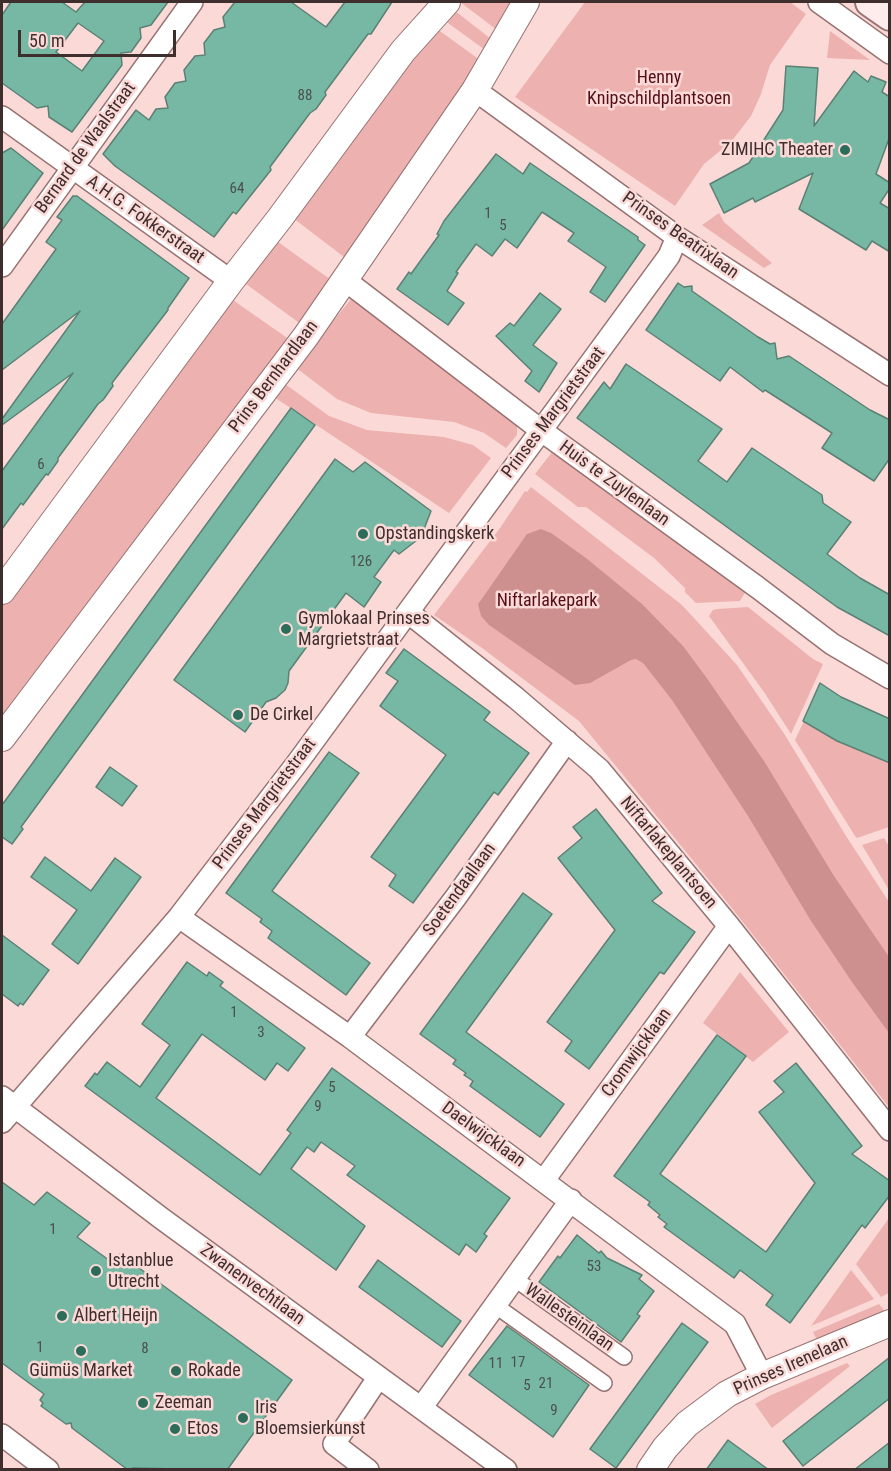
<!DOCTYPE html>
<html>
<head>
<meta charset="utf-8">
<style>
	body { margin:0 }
	#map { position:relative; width:891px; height:1471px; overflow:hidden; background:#fad9d7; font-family:"Roboto Condensed",sans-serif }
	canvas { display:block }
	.frame { position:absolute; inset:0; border:3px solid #3e2e2d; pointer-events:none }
	.scale { position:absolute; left:18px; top:30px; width:158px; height:27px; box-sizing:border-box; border:3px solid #3e2e2d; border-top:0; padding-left:8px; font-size:18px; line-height:21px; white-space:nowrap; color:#3e2e2d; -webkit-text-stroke:4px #fad9d7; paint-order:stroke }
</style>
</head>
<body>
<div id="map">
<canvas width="891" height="1471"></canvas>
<div class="frame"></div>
<div class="scale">50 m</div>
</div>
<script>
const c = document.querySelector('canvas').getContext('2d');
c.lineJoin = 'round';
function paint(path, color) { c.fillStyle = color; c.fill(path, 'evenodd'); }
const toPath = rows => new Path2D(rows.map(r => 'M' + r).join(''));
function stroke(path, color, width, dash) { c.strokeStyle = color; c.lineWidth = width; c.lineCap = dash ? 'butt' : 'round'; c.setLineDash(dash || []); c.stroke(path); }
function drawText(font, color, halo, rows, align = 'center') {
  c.font = font + ' "Roboto Condensed",sans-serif'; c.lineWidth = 5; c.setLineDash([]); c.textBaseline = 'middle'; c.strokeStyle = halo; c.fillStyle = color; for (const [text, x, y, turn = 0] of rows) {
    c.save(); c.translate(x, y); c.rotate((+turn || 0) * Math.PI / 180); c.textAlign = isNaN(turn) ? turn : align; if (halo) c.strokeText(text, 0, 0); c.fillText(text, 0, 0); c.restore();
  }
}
const green = toPath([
	[460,2,519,2,501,33],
	[585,2,790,2,806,14,770,65,761,94,751,116,731,142,704,164,675,206,515,97],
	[450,7,495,42,488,52,441,18],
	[433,26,484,63,348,260,293,218],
	[830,31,870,60,827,58],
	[719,213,724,222,772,263,764,268,702,225],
	[278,242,334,282,302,325,246,284],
	[230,298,293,342,2,728,2,599],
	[352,298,517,419,517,435,506,448,484,433,454,422,371,413,337,399,295,367],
	[281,381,329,416,367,430,444,437,473,445,491,458,449,513,271,395],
	[553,451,746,591,740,601,696,603,685,592,685,588,654,558,586,507,578,507,535,474],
	[531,487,682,605,737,665,785,735,846,836,889,902,889,1107,731,907,579,721,482,648,434,615,500,528,525,491,527,492],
	[748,607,813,659,823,664,791,734,764,692,709,616,713,610,717,609],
	[804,721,841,743,889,763,889,827,857,838,855,836,795,740],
	[884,838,889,846,889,890,862,845],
	[740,972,789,1032,753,1062,703,1023],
	[889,1218,889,1293,881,1297,856,1264],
	[851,1270,874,1299,811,1326],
	[879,1304,886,1313,818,1342,813,1332],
	[847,1363,850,1366,772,1428,755,1404,771,1395]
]);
const water = toPath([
	[541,529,551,533,586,558,642,604,683,646,706,677,764,761,834,876,889,957,889,1033,852,982,811,921,748,816,672,700,643,663,636,659,631,660,590,683,575,685,489,625,481,616,478,604,481,600,527,534]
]);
const building = toPath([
	[11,2,62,2,76,12,85,2,168,2,151,25,140,28,141,38,131,52,121,53,122,65,72,132,49,117,48,106,37,108,2,83,2,15,11,2],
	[78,23,104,41,82,71,56,52,78,23],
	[235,2,291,2,326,27,345,2,392,2,371,34,368,34,325,92,326,95,316,109,310,113,270,167,271,170,236,214,233,212,214,237,115,166,103,154,136,110,149,120,156,109,168,108,165,97,175,83,186,81,184,70,195,56,205,55,204,43,214,30,225,27,223,17,235,2],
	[786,66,818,68,814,126,854,71,868,82,871,76,886,82,882,92,890,97,890,136,876,174,890,183,890,188,880,203,890,209,890,252,872,241,866,250,799,209,813,173,755,202,753,198,724,213,710,184,749,163,783,110,786,66],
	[11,148,43,173,2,230,2,153,11,148],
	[496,154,523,174,530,163,638,237,638,240,645,245,605,302,590,292,606,267,568,241,574,233,542,212,517,248,505,239,492,256,476,244,456,272,458,273,447,291,464,303,448,325,397,289,409,272,411,274,439,235,437,234,444,221,496,154],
	[73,196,77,196,189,278,168,308,168,310,112,383,113,386,103,400,98,404,58,458,58,461,48,475,46,474,23,505,21,503,2,529,2,471,73,373,2,425,2,419,80,311,2,370,2,324,56,249,46,242,62,220,57,217,73,196],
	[678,283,684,287,692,286,692,291,758,337,770,344,775,343,777,359,789,356,870,410,890,420,890,458,874,481,822,448,832,433,765,390,763,392,730,367,720,381,646,330,678,283],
	[540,293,561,309,533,345,557,363,539,392,525,381,532,371,496,336,510,323,514,326,540,293],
	[626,364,722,429,698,461,727,482,752,448,822,495,823,503,851,522,827,554,860,578,890,595,890,636,837,607,577,418,604,382,610,389,626,364],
	[291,408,315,425,32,812,21,827,23,829,12,844,2,837,2,805,291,408],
	[335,459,353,472,365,462,431,511,421,537,399,554,394,550,374,577,381,582,364,607,346,593,289,671,288,683,285,690,276,698,266,702,245,732,174,680,335,459],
	[404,649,490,712,484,720,529,753,498,795,494,792,413,903,389,886,396,875,371,857,446,755,380,706,398,681,386,673,404,649],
	[820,683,841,697,890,719,890,763,837,741,803,721,820,683],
	[329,752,359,773,272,891,370,963,346,995,268,938,272,931,260,922,262,919,226,893,329,752],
	[110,767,137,786,122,806,96,787,110,767],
	[596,809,662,893,652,901,695,932,664,974,660,972,589,1069,565,1051,572,1041,547,1022,615,930,558,858,582,838,573,827,596,809],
	[45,857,91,891,115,858,141,877,78,964,52,944,77,910,31,877,45,857],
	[523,893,552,914,466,1032,564,1104,540,1137,470,1086,473,1081,464,1075,466,1073,453,1064,456,1060,420,1034,523,893],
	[2,935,49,970,23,1005,20,1003,18,1006,2,994,2,935],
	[187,962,207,976,209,972,223,982,220,986,305,1048,288,1071,277,1063,265,1080,202,1034,156,1098,260,1175,291,1133,287,1130,332,1068,510,1198,484,1234,487,1236,476,1252,466,1244,459,1255,347,1175,355,1166,321,1142,314,1152,307,1147,291,1169,365,1226,336,1270,85,1086,95,1073,97,1075,107,1062,140,1087,170,1045,142,1024,187,962],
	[717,1035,746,1056,660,1174,766,1252,815,1183,759,1112,784,1092,774,1081,796,1063,862,1146,852,1154,890,1181,890,1195,865,1228,862,1225,790,1323,766,1305,773,1295,740,1270,734,1278,664,1227,667,1224,658,1217,660,1215,648,1205,650,1202,614,1176,717,1035],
	[2,1182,34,1205,47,1192,90,1223,77,1237,113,1263,120,1254,292,1380,227,1470,133,1468,128,1470,72,1428,71,1423,66,1424,41,1406,43,1403,40,1400,44,1394,2,1363,2,1182],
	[577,1235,599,1253,601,1251,607,1258,642,1275,639,1279,654,1291,637,1314,640,1316,621,1342,539,1282,558,1256,560,1258,577,1235],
	[378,1260,461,1321,442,1347,359,1287,378,1260],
	[682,1323,708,1342,616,1468,590,1449,682,1323],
	[507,1326,589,1385,553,1437,469,1375,507,1326],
	[890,1357,890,1398,803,1466,783,1441,890,1357],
	[728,1440,769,1470,706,1470,728,1440],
	[890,1442,890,1470,854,1470,890,1442]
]);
const pedestrian = toPath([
	[515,1279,624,1357],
	[496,1306,604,1383]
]);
const minor = toPath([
	[819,2,890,53],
	[475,90,677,237,890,375],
	[2,117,231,281],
	[2,266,192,2],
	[345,280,542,431,757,587,832,644,890,678],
	[409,613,516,698,599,769,729,926,890,1130],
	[179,917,350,1037,735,1324,762,1376],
	[350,1037,456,897,567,741],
	[2,1097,161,1218,506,1470],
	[2,1122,179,917,298,762,669,256,677,237],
	[544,1180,729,926],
	[421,1408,571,1200],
	[2,1435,48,1470],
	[368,1470,334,1444,378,1378]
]);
const tertiary = toPath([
	[2,591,231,281,280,218,403,51,447,2],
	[2,738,306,336,475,90,526,2],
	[650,1470,665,1448,687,1424,727,1394,762,1376,890,1323]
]);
const secondary = toPath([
	[870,2,890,16]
]);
const markers = [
	[845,150,6,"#2b6c5a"],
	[363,534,6,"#2b6c5a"],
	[286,629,6,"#2b6c5a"],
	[238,715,6,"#2b6c5a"],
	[96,1271,6,"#2b6c5a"],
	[62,1316,6,"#2b6c5a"],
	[81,1351,6,"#2b6c5a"],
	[176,1371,6,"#2b6c5a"],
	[143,1403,6,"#2b6c5a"],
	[243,1418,6,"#2b6c5a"],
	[175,1429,6,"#2b6c5a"]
];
const numberNames = [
	["88",305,96],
	["64",237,189],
	["1",488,214],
	["5",503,226],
	["6",41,465],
	["126",361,562],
	["1",234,1013],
	["3",261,1033],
	["5",332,1088],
	["9",318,1107],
	["1",53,1230],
	["53",594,1267],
	["1",40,1348],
	["8",145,1349],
	["17",518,1363],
	["11",496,1364],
	["21",546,1384],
	["5",527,1386],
	["9",554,1411]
];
const parkNames = [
	["Henny",659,78],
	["Knipschildplantsoen",659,99],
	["Niftarlakepark",547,601]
];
const streetNames = [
	["Bernard de Waalstraat",86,148,-54],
	["A.H.G. Fokkerstraat",145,220,35],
	["Prinses Beatrixlaan",680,236,35],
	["Prins Bernhardlaan",274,377,-53],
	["Prinses Margrietstraat",554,413,-53],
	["Huis te Zuylenlaan",614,484,36],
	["Prinses Margrietstraat",265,804,-53],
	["Niftarlakeplantsoen",668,853,50],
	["Soetendaallaan",460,890,-54],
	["Cromwijcklaan",637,1053,-54],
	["Daelwijcklaan",483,1135,36],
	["Zwanenvechtlaan",252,1285,36],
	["Wallesteinlaan",569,1318,35],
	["Prinses Irenelaan",791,1366,-24]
];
const poiNames = [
	["ZIMIHC Theater",833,150,"right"],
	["Opstandingskerk",375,534],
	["Gymlokaal Prinses",298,619],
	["Margrietstraat",298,640],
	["De Cirkel",250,715],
	["Istanblue",108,1261],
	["Utrecht",108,1282],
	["Albert Heijn",74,1316],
	["Gümüs Market",81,1371,"center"],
	["Rokade",188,1371],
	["Zeeman",155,1403],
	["Iris",255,1408],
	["Bloemsierkunst",255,1429],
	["Etos",187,1429]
];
paint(green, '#edb2b0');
paint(water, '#cd908f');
paint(building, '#76b8a4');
stroke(building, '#5b8175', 1.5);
stroke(pedestrian, '#977271', 18);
stroke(minor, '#977271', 24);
stroke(tertiary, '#977271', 28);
stroke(secondary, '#977271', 32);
stroke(pedestrian, '#fff', 15);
stroke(minor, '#fff', 21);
stroke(tertiary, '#fff', 26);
stroke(secondary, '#feebeb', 28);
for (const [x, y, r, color] of markers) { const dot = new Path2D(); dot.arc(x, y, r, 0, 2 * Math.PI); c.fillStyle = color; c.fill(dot); stroke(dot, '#fad9d7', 2); }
drawText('15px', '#4c504b', null, numberNames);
drawText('18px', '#560e16', '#fad9d7', parkNames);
drawText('18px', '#3e2e2d', '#fad9d7', streetNames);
drawText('18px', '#3e2e2d', '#fad9d7', poiNames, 'left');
</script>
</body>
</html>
